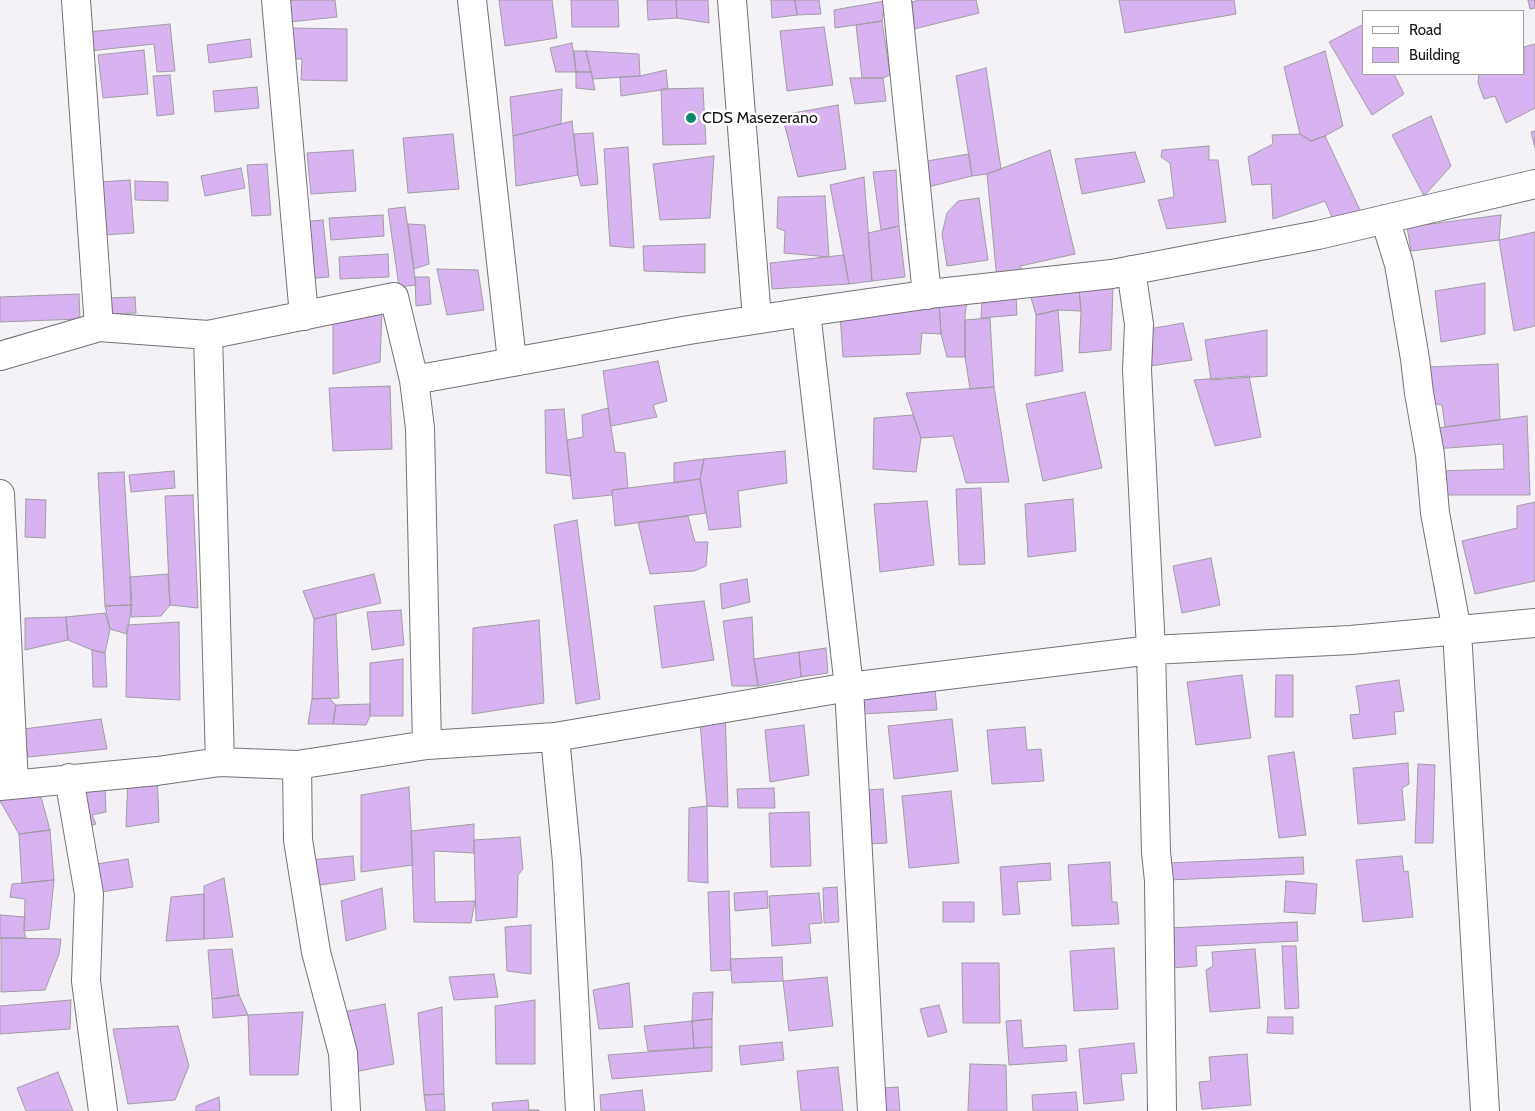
<!DOCTYPE html>
<html>
<head>
<meta charset="utf-8">
<style>
	body { margin:0 }
	#map { position:relative; width:1535px; height:1111px; overflow:hidden; background:#f5f2f7; font-family:Cabin,sans-serif }
	canvas { display:block }
	.legend { position:absolute; left:1362px; top:10px; width:162px; height:65px; box-sizing:border-box; background:#fff; border:1px solid #a1a1a2; margin:0; padding:6px 9px; list-style:none; font-size:15px; color:#151416 }
	.legend li { display:flex; align-items:center; gap:10px; height:25px }
	.legend b { width:25px; border:1px solid #a1a1a2 }
</style>
</head>
<body>
<div id="map">
<canvas width="1535" height="1111"></canvas>
<ul class="legend">
<li><b style="height:6px;background:#fff"></b>Road</li>
<li><b style="height:14px;background:#d8b3f2"></b>Building</li>
</ul>
</div>
<script>
const c = document.querySelector('canvas').getContext('2d');
c.lineJoin = 'round';
function paint(path, color) { c.fillStyle = color; c.fill(path, 'evenodd'); }
const toPath = rows => new Path2D(rows.map(r => 'M' + r).join(''));
function stroke(path, color, width, dash) { c.strokeStyle = color; c.lineWidth = width; c.lineCap = dash ? 'butt' : 'round'; c.setLineDash(dash || []); c.stroke(path); }
function drawText(font, color, halo, rows, align = 'center') {
  c.font = font + ' Cabin,sans-serif'; c.lineWidth = 5; c.setLineDash([]); c.textBaseline = 'middle'; c.strokeStyle = halo; c.fillStyle = color; for (const [text, x, y, turn = 0] of rows) {
    c.save(); c.translate(x, y); c.rotate((+turn || 0) * Math.PI / 180); c.textAlign = isNaN(turn) ? turn : align; if (halo) c.strokeText(text, 0, 0); c.fillText(text, 0, 0); c.restore();
  }
}
const building = toPath([
	[296,0,335,0,337,17,289,22,286,1,296,0],
	[499,0,552,0,557,38,505,46,499,0],
	[571,0,618,0,619,27,572,27,571,0],
	[647,0,676,0,677,18,648,20,647,0],
	[676,0,708,0,709,23,677,18,676,0],
	[771,0,795,0,797,15,772,18,771,0],
	[795,0,819,0,821,14,797,15,795,0],
	[919,0,976,0,979,13,914,29,912,2,919,0],
	[1119,0,1234,0,1236,14,1125,33,1119,0],
	[1528,0,1535,0,1535,8,1530,9,1528,0],
	[885,1,882,21,835,28,834,10,885,1],
	[882,21,890,75,883,78,862,78,856,25,882,21],
	[170,24,175,71,157,72,154,44,89,51,87,32,170,24],
	[1364,24,1364,74,1394,74,1404,94,1372,115,1329,42,1364,24],
	[824,27,833,85,787,91,780,31,824,27],
	[291,28,347,29,347,81,301,80,302,59,290,59,291,28],
	[250,39,252,57,209,63,207,45,250,39],
	[572,43,576,72,556,72,550,48,572,43],
	[1535,44,1535,108,1506,123,1495,96,1484,99,1478,83,1479,74,1524,74,1524,47,1535,44],
	[144,50,148,94,103,98,98,55,144,50],
	[574,51,586,51,591,72,576,72,574,51],
	[586,51,639,54,640,76,593,79,586,51],
	[1325,51,1343,126,1325,136,1311,141,1300,134,1284,67,1325,51],
	[986,68,1001,169,987,174,972,176,956,76,986,68],
	[666,70,668,89,621,96,620,77,640,76,666,70],
	[576,72,591,72,595,90,576,88,576,72],
	[170,75,174,114,157,116,153,76,170,75],
	[850,78,883,78,886,101,855,104,850,78],
	[257,87,259,108,215,112,213,91,257,87],
	[703,88,706,144,663,145,661,89,703,88],
	[562,89,561,124,513,136,510,97,562,89],
	[838,105,846,169,798,177,782,115,838,105],
	[1431,116,1451,166,1424,196,1392,135,1431,116],
	[572,121,578,175,516,186,513,136,572,121],
	[1535,131,1535,148,1531,132,1535,131],
	[593,133,598,184,581,186,578,175,574,134,593,133],
	[453,134,459,189,408,193,403,138,453,134],
	[1300,134,1311,141,1325,136,1361,212,1335,224,1325,201,1273,219,1271,184,1252,185,1248,157,1273,144,1272,135,1300,134],
	[1209,146,1209,160,1218,160,1226,222,1167,229,1158,200,1174,197,1170,163,1161,157,1162,150,1209,146],
	[628,147,634,248,610,246,604,149,628,147],
	[353,150,356,191,311,194,307,153,353,150],
	[1050,150,1075,254,1020,266,1025,276,997,280,987,174,1050,150],
	[1135,152,1145,182,1082,194,1075,159,1135,152],
	[969,154,972,176,924,188,921,162,969,154],
	[714,156,710,218,660,220,653,164,714,156],
	[267,164,271,215,252,216,247,165,267,164],
	[241,168,245,188,205,196,201,176,241,168],
	[896,170,899,226,881,230,873,172,896,170],
	[864,177,872,281,849,284,830,185,864,177],
	[130,180,134,233,103,235,100,182,130,180],
	[135,181,168,182,168,201,135,200,135,181],
	[825,196,829,257,784,253,785,231,777,228,778,197,825,196],
	[979,198,988,260,947,266,942,234,947,213,958,201,979,198],
	[405,207,416,285,399,287,388,209,405,207],
	[383,215,384,236,331,240,329,218,383,215],
	[1501,215,1499,240,1411,251,1407,227,1501,215],
	[323,220,329,277,306,279,301,222,323,220],
	[408,224,425,225,429,264,414,269,408,224],
	[899,226,905,277,872,281,868,233,899,226],
	[1535,232,1535,326,1514,331,1499,240,1535,232],
	[705,244,705,273,644,271,643,246,705,244],
	[388,254,389,277,340,279,339,257,388,254],
	[844,255,849,284,772,289,770,263,844,255],
	[437,269,478,270,484,310,447,315,437,269],
	[415,277,429,277,431,304,416,306,415,277],
	[1485,283,1485,334,1441,342,1435,291,1485,283],
	[1113,286,1111,350,1079,353,1081,311,1079,289,1113,286],
	[1079,289,1081,311,1058,310,1036,315,1030,294,1079,289],
	[79,294,80,319,0,322,0,297,79,294],
	[1016,296,1017,315,981,318,982,300,1016,296],
	[135,297,136,313,106,314,106,298,135,297],
	[967,301,965,315,965,357,947,357,941,334,939,304,967,301],
	[939,304,941,334,922,333,920,354,843,357,840,314,939,304],
	[1058,310,1063,371,1035,376,1036,315,1058,310],
	[382,311,380,362,333,374,333,314,382,311],
	[990,318,994,387,970,389,965,357,965,320,990,318],
	[1183,323,1192,360,1150,366,1149,329,1183,323],
	[1267,330,1267,376,1211,380,1205,340,1267,330],
	[658,361,667,401,653,405,657,417,611,426,603,371,658,361],
	[1498,364,1500,420,1445,427,1442,405,1431,403,1427,367,1498,364],
	[1249,376,1261,437,1215,446,1194,380,1249,376],
	[390,386,392,449,333,451,329,388,390,386],
	[994,387,1009,482,966,483,953,436,921,438,906,393,994,387],
	[1085,392,1102,468,1043,481,1026,404,1085,392],
	[608,408,615,452,625,453,628,488,612,490,612,495,573,499,567,440,583,437,582,415,608,408],
	[564,409,567,440,571,476,546,473,545,410,564,409],
	[913,415,921,438,916,472,873,469,874,418,913,415],
	[1527,416,1530,495,1439,495,1438,471,1504,469,1503,444,1434,449,1431,429,1527,416],
	[785,451,787,483,738,491,741,527,709,530,700,479,704,459,785,451],
	[704,459,700,479,674,483,674,463,704,459],
	[174,471,175,488,131,492,129,475,174,471],
	[124,472,132,605,105,606,98,473,124,472],
	[700,479,706,513,615,526,612,490,700,479],
	[981,488,985,564,959,565,956,489,981,488],
	[193,495,198,608,170,605,165,496,193,495],
	[26,499,46,500,45,538,25,537,26,499],
	[1073,499,1076,551,1028,557,1025,504,1073,499],
	[927,501,934,565,880,572,874,504,927,501],
	[1535,502,1535,581,1475,594,1462,541,1517,528,1517,506,1535,502],
	[688,516,695,542,708,542,706,566,694,571,650,574,638,522,688,516],
	[577,520,600,699,576,704,554,525,577,520],
	[1211,558,1220,605,1182,613,1173,566,1211,558],
	[168,574,170,605,161,616,131,617,130,577,168,574],
	[374,574,381,603,314,619,303,591,374,574],
	[747,579,750,602,722,609,720,584,747,579],
	[704,601,714,660,662,668,654,606,704,601],
	[132,605,127,634,110,629,105,606,132,605],
	[401,610,404,645,372,650,367,612,401,610],
	[105,613,110,629,105,653,92,650,68,640,66,617,105,613],
	[336,614,339,698,312,699,314,619,336,614],
	[66,617,68,640,25,650,25,618,66,617],
	[752,617,754,659,758,686,732,686,723,621,752,617],
	[539,620,544,703,472,714,473,628,539,620],
	[179,622,180,700,126,697,127,625,179,622],
	[826,648,828,673,801,677,799,652,826,648],
	[92,650,105,653,107,687,93,687,92,650],
	[799,652,801,677,758,686,754,659,799,652],
	[403,659,403,716,370,716,370,663,403,659],
	[1242,675,1251,738,1196,745,1187,682,1242,675],
	[1276,675,1293,675,1293,717,1275,717,1276,675],
	[1399,680,1404,711,1394,712,1396,734,1353,739,1350,715,1360,714,1356,686,1399,680],
	[935,689,937,710,861,714,859,693,935,689],
	[329,698,336,705,333,724,308,724,312,699,329,698],
	[370,704,370,716,366,725,333,724,336,705,370,704],
	[725,706,728,807,707,806,699,711,725,706],
	[101,719,107,749,28,757,24,729,101,719],
	[952,719,958,771,894,779,888,726,952,719],
	[804,725,809,775,770,782,765,730,804,725],
	[1025,727,1027,750,1041,749,1044,781,992,784,987,730,1025,727],
	[1294,752,1306,835,1279,838,1268,756,1294,752],
	[1408,763,1409,784,1402,788,1405,820,1358,824,1353,768,1408,763],
	[1418,764,1435,765,1433,843,1415,843,1418,764],
	[157,771,159,822,126,827,128,776,157,771],
	[69,778,105,788,106,812,92,815,96,824,78,830,69,778],
	[37,782,50,830,19,834,0,801,0,786,37,782],
	[409,787,413,865,361,872,361,795,409,787],
	[774,788,775,808,738,808,737,789,774,788],
	[883,789,887,843,868,844,864,790,883,789],
	[951,791,959,863,909,868,902,796,951,791],
	[707,806,708,883,688,881,689,808,707,806],
	[809,812,811,866,771,867,769,813,809,812],
	[474,824,474,853,434,851,435,902,475,901,471,923,414,922,411,831,474,824],
	[50,830,54,880,22,883,19,834,50,830],
	[520,837,523,869,518,875,517,917,476,921,474,840,520,837],
	[353,856,355,880,320,885,310,860,353,856],
	[1402,856,1404,872,1408,871,1413,917,1363,922,1356,860,1402,856],
	[1303,857,1304,874,1169,880,1168,863,1303,857],
	[128,859,133,887,89,894,84,866,128,859],
	[1110,862,1112,902,1117,902,1119,924,1072,926,1068,865,1110,862],
	[1050,863,1051,880,1017,882,1020,914,1003,915,1000,867,1050,863],
	[224,878,233,937,204,939,204,886,224,878],
	[54,880,49,929,24,931,25,899,10,897,12,884,54,880],
	[1286,881,1317,884,1315,914,1284,912,1286,881],
	[837,887,839,922,824,923,823,888,837,887],
	[382,888,386,929,346,941,341,901,382,888],
	[729,891,731,970,711,971,708,892,729,891],
	[767,891,768,908,735,911,734,893,767,891],
	[819,893,822,923,809,924,811,943,772,946,769,896,819,893],
	[204,894,204,939,166,941,171,897,204,894],
	[943,902,974,902,974,922,943,922,943,902],
	[0,915,25,917,24,931,26,938,0,938,0,915],
	[1297,922,1298,941,1196,946,1197,966,1172,968,1169,928,1297,922],
	[531,925,531,974,507,971,505,927,531,925],
	[1,938,61,939,59,954,45,990,1,992,1,938],
	[1282,946,1296,946,1299,1008,1285,1009,1282,946],
	[1114,948,1118,1009,1074,1011,1070,951,1114,948],
	[232,949,239,995,212,999,208,950,232,949],
	[1255,949,1260,1008,1210,1012,1206,970,1213,966,1212,952,1255,949],
	[782,957,783,981,732,983,730,959,782,957],
	[962,963,999,963,1000,1023,963,1023,962,963],
	[494,974,498,997,454,1000,449,977,494,974],
	[827,977,833,1026,789,1031,783,981,827,977],
	[629,983,633,1027,599,1029,593,990,629,983],
	[713,992,712,1019,692,1021,693,993,713,992],
	[239,995,248,1015,213,1018,212,999,239,995],
	[71,1000,70,1029,0,1034,0,1006,71,1000],
	[535,1000,535,1064,496,1064,495,1006,535,1000],
	[385,1004,394,1064,350,1073,333,1014,385,1004],
	[939,1005,947,1032,928,1037,920,1009,939,1005],
	[442,1007,444,1094,424,1095,418,1013,442,1007],
	[303,1012,298,1075,250,1075,248,1015,303,1012],
	[1268,1017,1293,1017,1293,1034,1267,1033,1268,1017],
	[712,1019,712,1047,694,1048,692,1021,712,1019],
	[1021,1020,1023,1048,1066,1045,1067,1061,1009,1065,1006,1021,1021,1020],
	[692,1021,694,1048,648,1051,644,1026,692,1021],
	[178,1026,189,1066,175,1100,128,1104,113,1029,178,1026],
	[782,1042,784,1060,741,1065,739,1046,782,1042],
	[1134,1043,1137,1073,1121,1074,1124,1100,1084,1104,1079,1049,1134,1043],
	[712,1047,712,1071,612,1079,608,1055,712,1047],
	[1247,1054,1251,1105,1202,1109,1199,1082,1211,1081,1209,1057,1247,1054],
	[970,1064,1006,1065,1007,1111,968,1111,970,1064],
	[838,1067,843,1111,801,1111,797,1071,838,1067],
	[58,1072,73,1111,26,1111,17,1088,58,1072],
	[898,1087,900,1111,885,1111,883,1088,898,1087],
	[642,1090,645,1111,601,1111,600,1095,642,1090],
	[1076,1092,1078,1111,1033,1111,1032,1095,1076,1092],
	[444,1094,445,1111,426,1111,424,1095,444,1094],
	[219,1097,220,1111,196,1111,196,1106,219,1097],
	[528,1100,529,1110,539,1110,539,1111,493,1111,492,1103,528,1100]
]);
const minor = toPath([
	[76,0,99,327],
	[276,0,304,316],
	[472,0,512,361],
	[732,0,757,319],
	[897,0,927,295],
	[1385,219,1399,264,1415,359,1419,393,1430,455,1435,513,1457,631,1485,1111],
	[1131,270,1139,324,1137,370,1151,650,1156,852,1159,881,1162,1111],
	[806,312,849,687,872,1111],
	[208,335,220,762],
	[0,356,99,327,208,335,394,297,414,380,420,428,427,745],
	[414,380,689,330,806,312,938,293,1112,274,1318,235,1535,184],
	[0,494,14,784],
	[555,737,567,862,580,1111],
	[297,765,298,840,316,952,343,1053,346,1111],
	[69,778,89,894,86,981,103,1111],
	[0,786,157,771,220,762,297,765,427,745,555,737,849,687,1151,650,1351,640,1535,623]
]);
const markers = [
	[691,118,6,"#0c896d"]
];
const poiNames = [
	["CDS Masezerano",702,118]
];
paint(building, '#d8b3f2');
stroke(building, '#a09da2', 1);
stroke(minor, '#757276', 30);
stroke(minor, '#fff', 28);
for (const [x, y, r, color] of markers) { const dot = new Path2D(); dot.arc(x, y, r, 0, 2 * Math.PI); c.fillStyle = color; c.fill(dot); stroke(dot, '#fff', 2); }
drawText('16px', '#151416', '#fff', poiNames, 'left');
</script>
</body>
</html>
